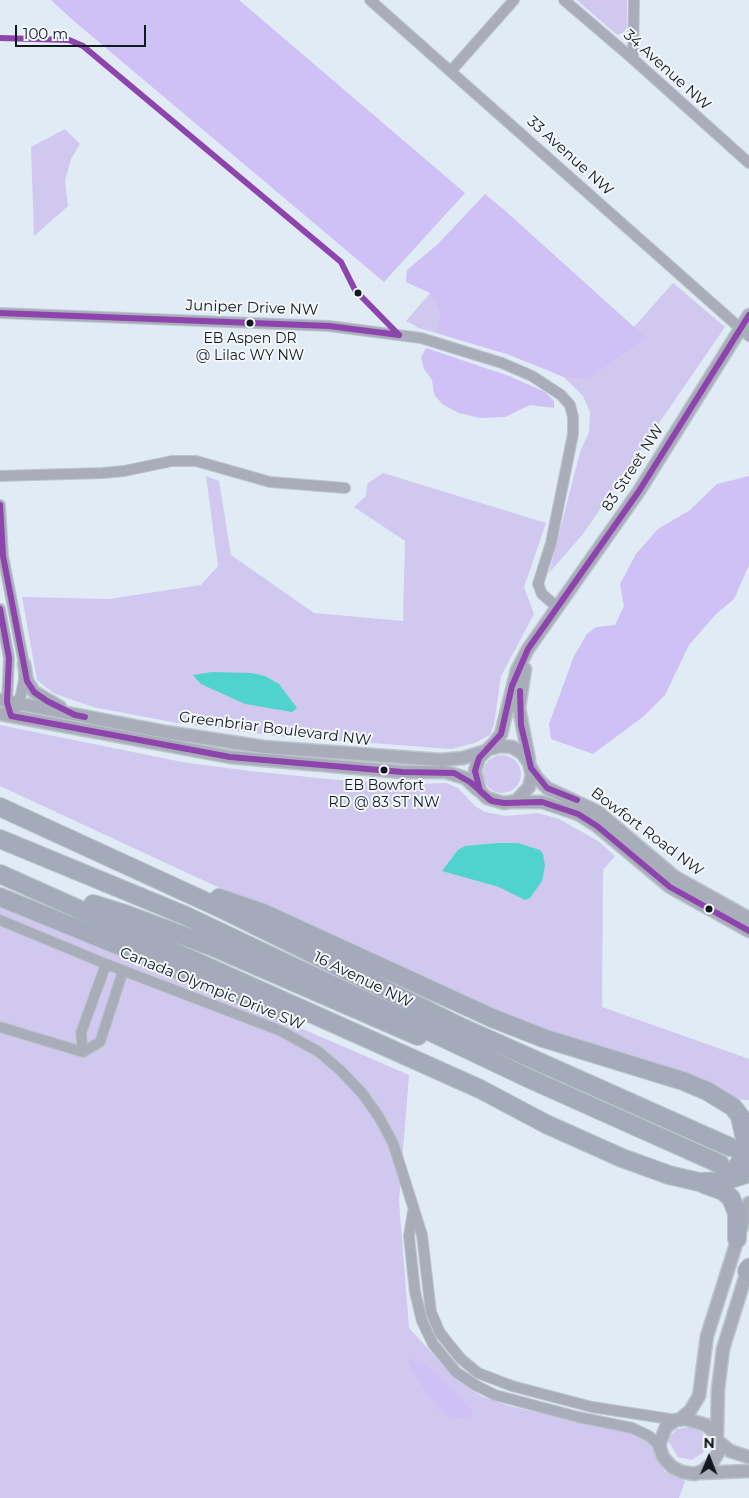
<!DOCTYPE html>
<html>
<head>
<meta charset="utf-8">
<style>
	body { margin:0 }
	#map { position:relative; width:749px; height:1498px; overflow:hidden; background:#e0ebf6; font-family:Montserrat,sans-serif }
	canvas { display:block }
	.north { position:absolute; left:684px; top:1433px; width:50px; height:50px; -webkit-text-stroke:4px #f3f7fb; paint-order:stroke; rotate:1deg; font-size:14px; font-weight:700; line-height:20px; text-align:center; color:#11191f }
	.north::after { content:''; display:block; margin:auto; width:18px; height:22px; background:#11191f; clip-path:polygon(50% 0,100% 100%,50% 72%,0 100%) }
	.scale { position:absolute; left:15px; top:25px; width:131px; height:22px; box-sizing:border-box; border:2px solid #11191f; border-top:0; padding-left:6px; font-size:15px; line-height:18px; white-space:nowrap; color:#11191f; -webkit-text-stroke:4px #f3f7fb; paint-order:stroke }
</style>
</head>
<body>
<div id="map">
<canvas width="749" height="1498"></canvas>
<div class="north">N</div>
<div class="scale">100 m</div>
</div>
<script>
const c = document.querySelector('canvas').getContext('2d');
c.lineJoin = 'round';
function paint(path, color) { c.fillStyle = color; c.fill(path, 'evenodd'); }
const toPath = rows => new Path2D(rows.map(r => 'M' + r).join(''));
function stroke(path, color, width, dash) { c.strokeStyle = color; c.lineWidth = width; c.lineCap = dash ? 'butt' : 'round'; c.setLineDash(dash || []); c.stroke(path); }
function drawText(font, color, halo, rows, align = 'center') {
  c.font = font + ' Montserrat,sans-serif'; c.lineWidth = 4; c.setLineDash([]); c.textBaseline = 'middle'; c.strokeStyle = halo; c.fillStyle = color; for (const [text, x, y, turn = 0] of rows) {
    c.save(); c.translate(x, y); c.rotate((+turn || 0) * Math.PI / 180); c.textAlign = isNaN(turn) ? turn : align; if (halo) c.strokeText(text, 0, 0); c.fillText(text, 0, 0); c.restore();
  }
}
const green = toPath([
	[577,0,627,0,627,27,624,32,617,35],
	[65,129,80,144,71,159,65,181,68,206,34,236,31,147],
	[503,209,634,327,673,283,725,327,583,534,549,573,580,452,589,432,590,412,583,396,564,377,549,370,507,354,419,328,406,321],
	[383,473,546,523,524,587,534,614,501,676,494,724,490,735,475,743,451,749,277,736,177,723,93,707,53,693,37,680,22,597,109,599,201,585,218,566,206,476,219,481,231,555,314,613,403,621,405,541,354,507,366,496,367,484],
	[0,725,182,762,250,771,338,780,415,784,446,783,458,788,475,806,485,812,506,816,538,813,559,819,598,841,615,856,603,870,602,1007,749,1059,749,1100,735,1099,501,1015,405,974,0,786],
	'483 774a19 19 0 1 1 38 0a19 19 0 1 1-38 0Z',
	[0,907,247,1005,409,1075,399,1201,409,1328,457,1380,481,1396,509,1406,633,1433,645,1439,653,1448,665,1472,685,1481,679,1498,0,1498],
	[689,1427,702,1432,706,1440,703,1453,691,1460,678,1457,667,1439,677,1429]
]);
const forest = toPath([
	[51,0,239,0,465,193,384,282,75,22],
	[485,194,503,209,646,338,587,379,564,377,507,354,437,333,441,312,430,293,406,282,407,270,438,244],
	[426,348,509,376,545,392,554,401,554,408,530,405,505,417,480,418,459,413,442,404,434,394,432,380,424,369,421,358],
	[749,476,749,565,734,599,716,614,689,645,665,695,644,716,593,754,551,739,549,724,574,656,587,634,596,627,615,625,624,606,620,584,636,554,658,529,690,510,717,484],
	[407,1358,423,1364,439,1376,464,1401,473,1414,470,1417,453,1419,440,1411,414,1374]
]);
const water = toPath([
	[212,672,251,673,265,676,279,684,297,708,292,712,245,704,201,684,193,675],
	[498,843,518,843,540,850,543,854,545,866,542,881,530,898,525,900,499,887,442,871,458,850,465,846]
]);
const minor = toPath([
	[370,0,749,336],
	[564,0,633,59,749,163],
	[633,59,634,0],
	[451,71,514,0],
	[0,313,329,326,421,338,502,363,532,376,561,395,570,405,573,417,573,434,551,543,538,584,542,594,557,607],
	[0,476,103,473,124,471,172,461,196,461,270,482,345,488],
	[0,505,3,556,24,664,24,680,19,704,16,708],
	[0,609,9,658,7,702,11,716],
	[0,920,106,964,281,1031,319,1052,341,1071,362,1093,379,1117,393,1143,422,1235,431,1312,440,1333,461,1359,478,1373,512,1386,592,1407,676,1420],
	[0,1027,83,1052],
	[83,1052,100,1042,123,971],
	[83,1052,81,1033,106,964],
	[413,1212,409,1236,415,1292,422,1321,433,1344,456,1372,475,1385,495,1395,578,1417,632,1428,649,1436,659,1445]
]);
const tertiary = toPath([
	[24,664,27,681,34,692,60,707],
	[525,669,519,708,529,760],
	[0,700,166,732,264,747,441,760,463,758,486,751],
	[0,714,230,757,402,772,446,772,465,778,478,790],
	[489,749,501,746,512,747,522,753,529,763,532,775,529,787,516,801,504,803,487,798,480,791,475,771,479,758,495,742,501,734,517,670,528,649,639,491,749,315],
	[531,768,537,778,547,788,598,812,675,877,749,918],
	[514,802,542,802,578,814,597,826,670,887,749,931],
	[680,1419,690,1411,699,1396,707,1336,749,1203],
	[686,1419,706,1425,714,1432,718,1441,718,1453,712,1463,704,1470,695,1474,682,1472,672,1467,663,1457,659,1445,666,1427,676,1420,686,1419],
	[717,1436,718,1389,723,1349,749,1265],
	[718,1441,730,1451,749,1457],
	[700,1473,749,1471]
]);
const motorway = toPath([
	[0,807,222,909,463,1028,730,1147],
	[0,839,184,915,530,1079,720,1164],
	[0,874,480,1089,546,1124,622,1158,669,1175,699,1182,725,1181,749,1173],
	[0,897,277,1010],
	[219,898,263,913,492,1018,543,1038,683,1081,707,1091,733,1107,749,1128],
	[93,904,122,913,211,946,418,1036],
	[724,1179,737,1168,743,1155,745,1139,740,1117],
	[704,1184,723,1191,731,1198,737,1213,737,1239],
	[747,1271,749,1268]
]);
const bus1 = toPath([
	[0,38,69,40,83,46,341,262,355,290,399,335],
	[0,313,329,326,399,335],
	[0,505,3,556,27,681,34,692,47,701,75,715,85,717],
	[0,609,9,658,7,702,11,716,230,757,402,772,454,773,470,782,492,801,504,803,542,802,578,814,597,826,670,887,749,931],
	[520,691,521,725,531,768,547,788,577,800],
	[490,800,480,791,475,771,479,758,501,734,512,686,528,649,639,491,749,315]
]);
const markers = [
	[358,293,4.5,"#11191f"],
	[250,323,4.5,"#11191f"],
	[384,770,4.5,"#11191f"],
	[709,909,4.5,"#11191f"]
];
const busNames = [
	["EB Aspen DR",250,339],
	["@ Lilac WY NW",250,356],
	["EB Bowfort",384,786],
	["RD @ 83 ST NW",384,803]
];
const streetNames = [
	["34 Avenue NW",667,70,42],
	["33 Avenue NW",570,156,42],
	["Juniper Drive NW",252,308,2],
	["83 Street NW",633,468,-57],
	["Greenbriar Boulevard NW",275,729,7],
	["Bowfort Road NW",647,832,37],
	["16 Avenue NW",363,980,26],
	["Canada Olympic Drive SW",212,989,22]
];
paint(green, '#d0c8ee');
paint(forest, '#cfc0f5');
paint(water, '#51d3cd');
stroke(minor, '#bcc5ce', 12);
stroke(tertiary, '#bcc5ce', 15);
stroke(motorway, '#bcc5ce', 20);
stroke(minor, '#a9adba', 10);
stroke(tertiary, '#a9adba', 12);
stroke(motorway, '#a4aaba', 18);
stroke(bus1, '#8e44ad', 6);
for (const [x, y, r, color] of markers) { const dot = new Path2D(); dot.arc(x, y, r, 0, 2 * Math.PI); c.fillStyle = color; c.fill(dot); stroke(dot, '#f3f7fb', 2); }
drawText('14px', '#11191f', '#f3f7fb', busNames);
drawText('15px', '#11191f', '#f3f7fb', streetNames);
</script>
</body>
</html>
